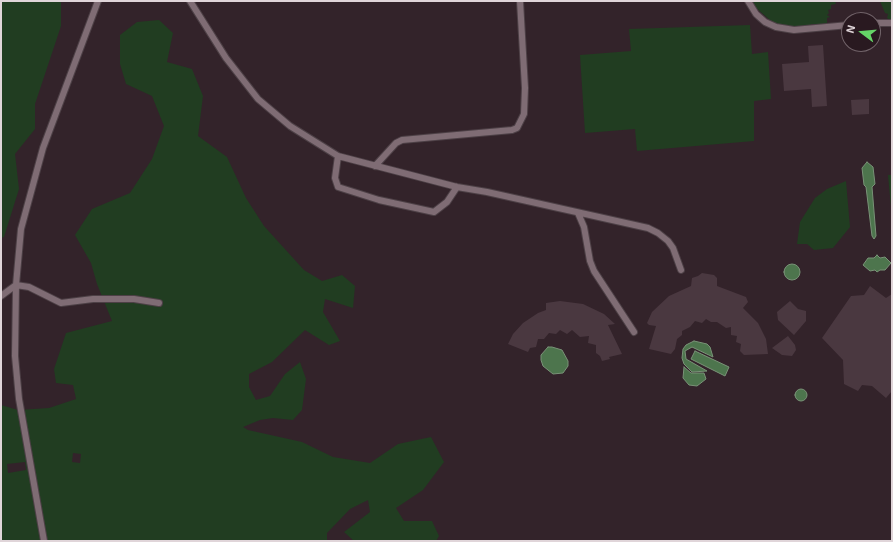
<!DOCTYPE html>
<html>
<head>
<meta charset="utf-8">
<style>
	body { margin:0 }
	#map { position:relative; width:893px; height:542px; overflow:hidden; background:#33232a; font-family:"Exo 2",sans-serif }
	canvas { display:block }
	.frame { position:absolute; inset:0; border:2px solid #e0d5d9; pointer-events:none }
	.north { position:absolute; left:841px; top:12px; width:40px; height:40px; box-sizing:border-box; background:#291920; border:1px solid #72646a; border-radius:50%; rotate:286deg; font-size:11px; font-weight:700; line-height:16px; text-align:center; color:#e0d5d9 }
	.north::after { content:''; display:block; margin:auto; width:14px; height:18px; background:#65d467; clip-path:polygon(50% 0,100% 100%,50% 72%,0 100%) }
</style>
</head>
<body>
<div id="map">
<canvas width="893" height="542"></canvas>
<div class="frame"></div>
<div class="north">N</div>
</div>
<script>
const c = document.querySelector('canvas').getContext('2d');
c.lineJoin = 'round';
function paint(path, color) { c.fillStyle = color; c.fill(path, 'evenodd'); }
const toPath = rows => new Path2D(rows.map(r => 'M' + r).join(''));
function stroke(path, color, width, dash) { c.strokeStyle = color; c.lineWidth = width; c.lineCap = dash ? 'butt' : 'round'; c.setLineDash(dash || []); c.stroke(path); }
const green = toPath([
	[1,1,61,1,61,26,35,104,35,129,15,154,19,189,4,237,1,238],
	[753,1,835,1,836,4,831,5,831,9,828,10,829,13,827,15,830,17,827,18,827,24,811,24,810,27,794,28,778,25,771,21,755,7],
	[880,1,892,1,892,21,887,18,888,14,885,13],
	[159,20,173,33,167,62,192,69,203,96,198,136,227,157,246,198,264,226,304,270,322,281,342,275,355,286,353,308,325,299,323,312,340,341,329,345,305,330,272,362,249,374,249,387,256,400,270,396,285,374,300,362,306,379,302,410,293,420,273,418,260,420,243,427,248,430,302,442,333,457,370,463,398,444,431,437,444,462,423,490,396,508,404,521,432,521,439,536,436,541,354,541,344,532,370,512,368,500,350,509,327,533,327,541,1,541,1,405,18,410,49,408,76,399,73,385,56,383,54,369,66,333,112,321,97,284,91,263,75,235,92,209,130,193,152,159,164,126,152,96,126,84,120,64,120,35,137,22],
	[73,453,81,454,80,463,72,462],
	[25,462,26,470,8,473,7,464],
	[750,25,752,54,768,52,771,99,754,101,754,141,637,151,635,129,585,133,580,55,631,51,629,29],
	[888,175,892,175,892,218],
	[846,181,850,227,833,248,814,250,807,244,797,244,800,222,815,198,827,189]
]);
const water = toPath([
	[867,162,873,167,875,184,872,187,876,236,874,239,872,236,866,187,864,185,862,168,867,162],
	[877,255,880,258,885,257,891,263,885,270,880,270,877,272,875,270,870,271,863,265,868,258,874,258,877,255],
	'784 272a8 8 0 1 1 16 0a8 8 0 1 1-16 0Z',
	[694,341,707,344,710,347,713,357,692,347,685,351,686,359,707,371,692,372,684,364,682,358,683,349,686,345,694,341],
	[548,347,552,347,562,350,568,361,568,366,563,373,553,374,543,366,541,360,541,355,548,347],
	[695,351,729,367,725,376,691,359,695,351],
	[684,367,691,373,704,373,706,379,697,386,689,385,683,378,684,367],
	'795 395a6 6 0 1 1 12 0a6 6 0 1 1-12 0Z'
]);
const building = toPath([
	[823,45,827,106,812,107,811,89,784,91,782,64,809,62,808,46],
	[869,99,869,114,852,115,851,100],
	[702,273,714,275,717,278,717,286,746,297,748,302,743,308,758,323,766,339,768,354,744,355,740,351,741,344,736,342,737,336,731,335,731,327,726,328,717,322,711,322,706,319,702,323,695,321,690,327,682,331,682,335,677,339,675,349,671,354,649,349,656,326,649,325,647,323,652,312,669,296,691,286,692,278,698,276],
	[870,286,886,298,892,294,892,391,886,398,872,386,862,385,858,391,844,384,843,360,822,338,851,296,864,295],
	[560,301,583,304,604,314,615,324,608,325,622,354,609,357,610,359,602,361,600,356,596,353,596,345,588,343,589,336,580,337,572,330,567,334,560,330,556,334,549,333,544,339,538,339,536,347,530,348,528,352,508,344,513,334,523,323,538,313,546,310,546,303],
	[790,301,798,309,806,311,806,321,794,335,778,320,777,312],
	[788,336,795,345,796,350,792,356,782,355,772,348]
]);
const lane = toPath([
	[190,1,226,58,258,99,290,126,338,156,457,187,487,192,648,228,658,233,668,241,673,248,681,270],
	[748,1,756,14,765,22,776,27,794,30,849,25],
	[873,23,892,23],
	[338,156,335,178,338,187,379,200,434,212,447,202,457,187],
	[375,166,396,143,402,140,512,130,517,128,524,114,525,88,520,1],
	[578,213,584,227,590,261,594,271,634,332],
	[1,296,16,285,21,229,43,148,98,1],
	[44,541,19,399,15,356,16,285,29,287,61,303,93,299,134,299,159,303]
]);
paint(green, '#213d21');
paint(water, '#4d754d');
stroke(water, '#799277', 1);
paint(building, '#4a3840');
stroke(lane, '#4d4046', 8);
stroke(lane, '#7f6c74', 6);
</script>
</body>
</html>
